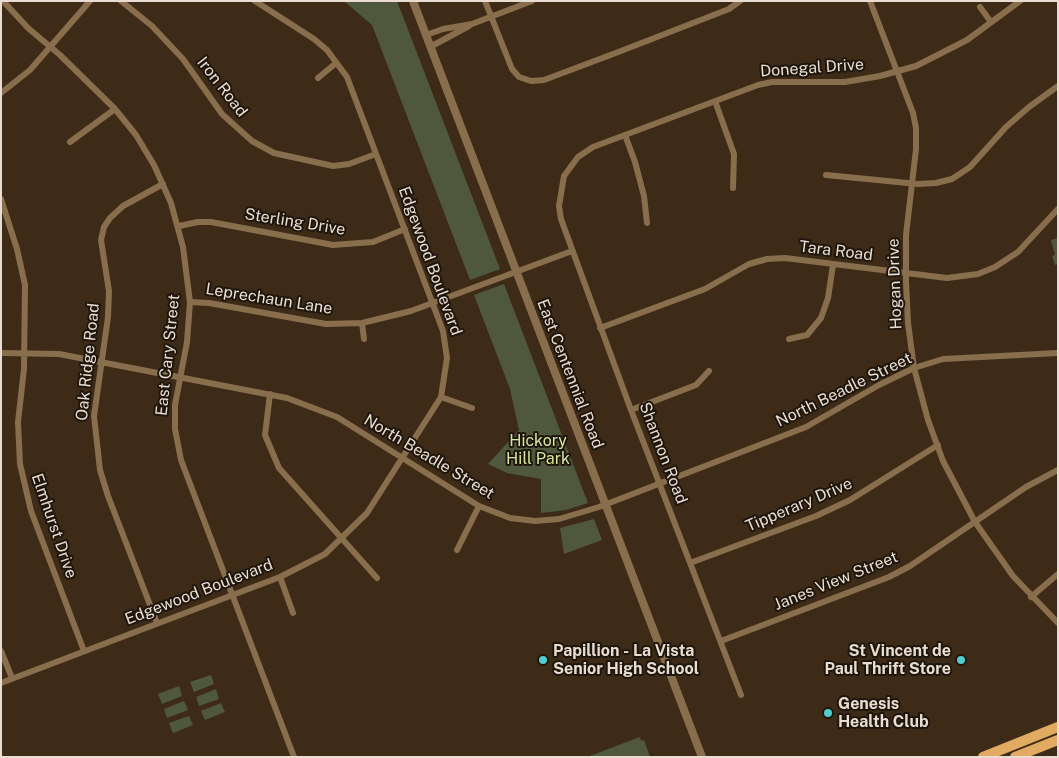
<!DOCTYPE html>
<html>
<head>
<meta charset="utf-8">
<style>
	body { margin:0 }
	#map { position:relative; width:1059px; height:758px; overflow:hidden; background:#3e2b17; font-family:"Public Sans",sans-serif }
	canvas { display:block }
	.frame { position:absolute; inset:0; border:2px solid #e9dcd0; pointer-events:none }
</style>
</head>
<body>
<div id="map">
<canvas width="1059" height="758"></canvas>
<div class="frame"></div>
</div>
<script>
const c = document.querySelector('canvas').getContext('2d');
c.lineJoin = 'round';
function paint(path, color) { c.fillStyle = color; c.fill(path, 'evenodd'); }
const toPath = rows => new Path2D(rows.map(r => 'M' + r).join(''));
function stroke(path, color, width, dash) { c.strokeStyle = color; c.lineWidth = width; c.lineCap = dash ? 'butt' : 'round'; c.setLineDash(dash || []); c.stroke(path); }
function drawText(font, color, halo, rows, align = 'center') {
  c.font = font + ' "Public Sans",sans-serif'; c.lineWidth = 4; c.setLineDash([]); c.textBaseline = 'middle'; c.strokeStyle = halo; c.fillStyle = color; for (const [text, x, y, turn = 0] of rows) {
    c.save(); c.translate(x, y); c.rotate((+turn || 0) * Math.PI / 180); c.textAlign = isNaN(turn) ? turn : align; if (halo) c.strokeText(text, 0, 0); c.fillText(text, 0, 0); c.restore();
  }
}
const green = toPath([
	[344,1,397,1,500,269,470,280,372,25],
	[1058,238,1058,264,1055,265,1052,256,1055,255,1051,240],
	[504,284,588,503,566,510,541,513,541,479,507,473,488,464,519,430,510,389,474,295],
	[594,519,602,540,564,554,560,528],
	[211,675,214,684,194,692,190,682],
	[179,686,182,696,162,704,158,694],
	[216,689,219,699,199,706,196,697],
	[184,701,188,710,167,718,164,709],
	[221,703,225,712,205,720,201,711],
	[189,716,193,725,173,733,169,723],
	[640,737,641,741,644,740,650,757,587,757]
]);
const minor = toPath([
	[3,1,28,28,60,55,115,109,136,135,154,165,171,203,183,247,190,302,187,342,175,405,175,429,181,460,294,757],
	[121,1,152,26,183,59,222,114,252,141,274,153,333,166,349,164,376,154],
	[485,1,512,69,519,77,531,81,544,80,621,51,729,9,740,1],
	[870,1,913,113,916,128,916,149,906,235,906,281,908,323,914,368,928,420,943,461,975,522,1013,576,1058,623],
	[980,7,991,22],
	[426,35,443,29,472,24,532,1],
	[430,47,469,26],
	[318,78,336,63],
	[1,93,30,70,90,1],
	[715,101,734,154,733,188],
	[625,135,635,162,644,196,647,223],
	[70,142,115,109],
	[826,175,918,184,936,183,952,179,970,167,1006,127,1029,107,1058,86],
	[1,199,17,249,25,285,24,369,18,422,20,464,31,511,84,651],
	[179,226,198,222,211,222,333,245,373,242,405,229],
	[190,302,209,303,326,324,362,323,411,311,572,251],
	[362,323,364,339],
	[600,328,705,289,749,264,767,259,785,258,947,278,978,274,995,267,1018,252,1058,209],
	[789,339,807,335,821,318,828,298,833,265],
	[1,353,59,354,287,398,337,417,479,506,510,518,535,521,559,519,599,507,806,427,879,385,914,368,943,359,1058,353],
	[270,394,265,435,279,468,377,578],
	[441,397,472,408],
	[631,410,696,385,709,371],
	[457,550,479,506],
	[690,563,816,516,850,500,938,445],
	[280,577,293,613],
	[1031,597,1058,574],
	[157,623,108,496,100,470,94,416,108,317,109,291,101,240,104,227,110,218,123,206,163,184],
	[721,641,889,577,910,566,1026,487,1058,470],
	[1,651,12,678],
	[1,683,280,577,325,554,367,513,441,397,447,358,443,331,347,77,327,50,314,39,255,1],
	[741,695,631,410,561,219,559,206,564,176,578,157,593,147,758,85,772,82,845,82,880,76,916,66,967,40,1020,1]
]);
const tertiary = toPath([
	[413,1,702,757]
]);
const primary = toPath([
	[983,757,1058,727],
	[1015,757,1058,740]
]);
const markers = [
	[543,660,5,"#52cdcd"],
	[961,660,5,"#52cdcd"],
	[828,713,5,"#52cdcd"]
];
const streetNames = [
	["Donegal Drive",812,68,-4],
	["Iron Road",222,87,52],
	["Sterling Drive",295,222,9],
	["Tara Road",836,251,7],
	["Edgewood Boulevard",430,261,70],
	["Hogan Drive",895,284,-92],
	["Leprechaun Lane",269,299,9],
	["East Cary Street",168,355,-84],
	["Oak Ridge Road",88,362,-84],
	["East Centennial Road",570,374,69],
	["North Beadle Street",844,390,-26],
	["Shannon Road",663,453,69],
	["North Beadle Street",429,457,31],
	["Tipperary Drive",799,505,-23],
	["Elmhurst Drive",54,526,71],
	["Janes View Street",836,581,-22],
	["Edgewood Boulevard",199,592,-21]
];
const parkNames = [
	["Hickory",538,441],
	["Hill Park",538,459]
];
const poiNames = [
	["Papillion - La Vista",553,651],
	["Senior High School",553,669],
	["St Vincent de",951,651,"right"],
	["Paul Thrift Store",951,669,"right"],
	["Genesis",838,704],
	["Health Club",838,722]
];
paint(green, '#4f583c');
stroke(minor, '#886e4c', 6);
stroke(tertiary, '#886e4c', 8);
stroke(primary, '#e1ab62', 10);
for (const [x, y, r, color] of markers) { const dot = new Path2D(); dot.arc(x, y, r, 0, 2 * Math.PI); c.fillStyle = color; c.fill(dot); stroke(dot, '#1e160d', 2); }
drawText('16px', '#e9dcd0', '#1e160d', streetNames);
drawText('16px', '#d3e89e', '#1e160d', parkNames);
drawText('bold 16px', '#e9dcd0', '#1e160d', poiNames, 'left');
</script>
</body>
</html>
